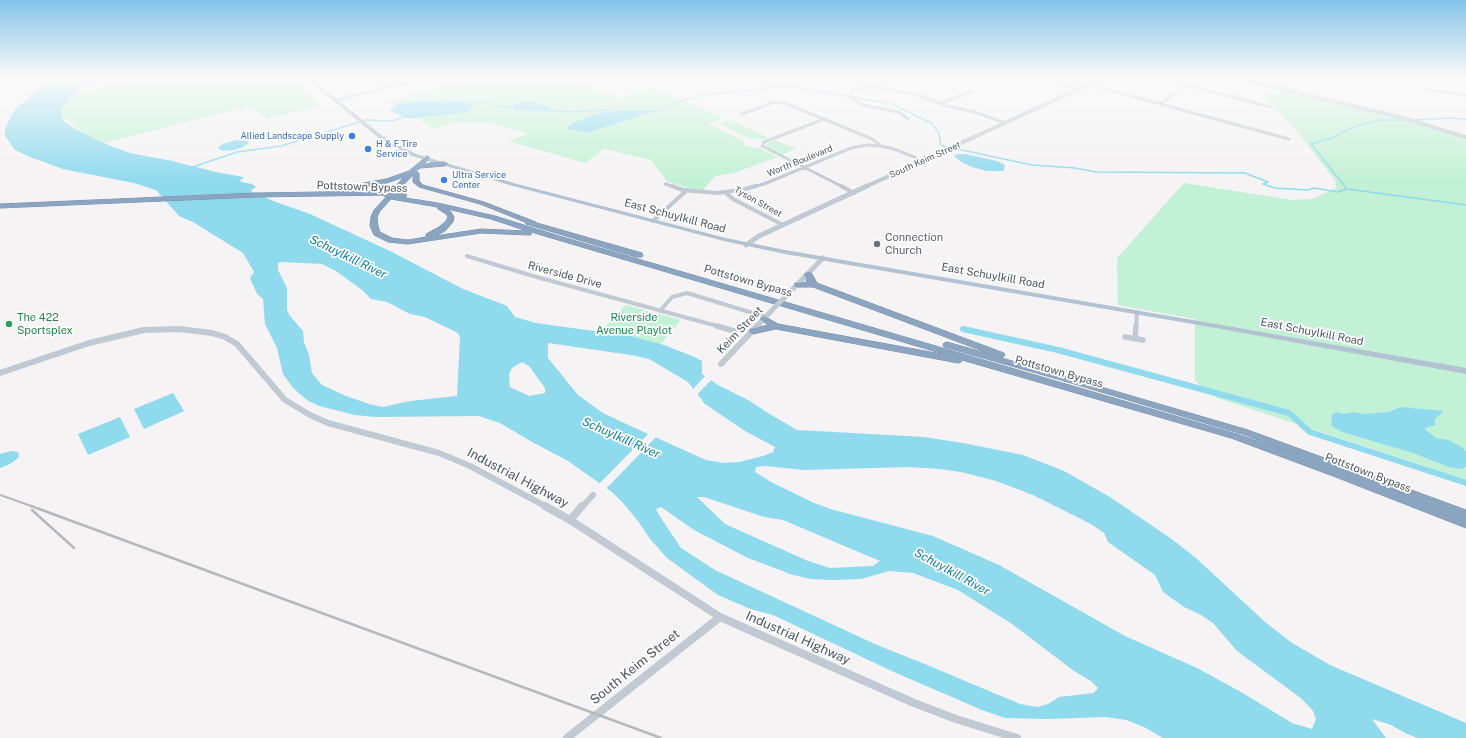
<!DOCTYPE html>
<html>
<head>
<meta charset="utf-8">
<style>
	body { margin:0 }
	canvas { display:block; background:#f5f3f3 }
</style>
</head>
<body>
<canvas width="1466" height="738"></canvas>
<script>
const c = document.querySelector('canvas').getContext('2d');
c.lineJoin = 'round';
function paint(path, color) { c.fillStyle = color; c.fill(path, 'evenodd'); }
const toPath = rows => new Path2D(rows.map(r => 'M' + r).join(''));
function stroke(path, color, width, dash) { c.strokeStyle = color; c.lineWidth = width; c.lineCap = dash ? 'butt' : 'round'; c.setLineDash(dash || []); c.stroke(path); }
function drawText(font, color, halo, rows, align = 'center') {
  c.font = font + ' "Public Sans",sans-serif'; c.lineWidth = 3.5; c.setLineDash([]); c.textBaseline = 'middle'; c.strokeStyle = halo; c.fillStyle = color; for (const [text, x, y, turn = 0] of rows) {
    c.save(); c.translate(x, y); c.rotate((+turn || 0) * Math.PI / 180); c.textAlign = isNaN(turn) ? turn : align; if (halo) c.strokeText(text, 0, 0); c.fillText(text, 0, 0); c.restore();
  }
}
const green = toPath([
	[141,77,289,77,321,105,267,119,250,106,99,144,83,133,76,126,62,117,63,107,77,94],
	[476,77,568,77,618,99,650,87,724,118,708,124,744,141,744,144,746,146,759,148,777,157,734,173,715,176,703,190,692,189,666,181,665,178,651,160,604,149,585,163,508,141,528,134,490,123,455,122,435,129,390,102],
	[1282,92,1378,114,1418,124,1466,139,1466,483,1422,465,1217,398,1195,381,1195,319,1118,305,1117,258,1184,183,1292,200,1312,199,1336,188,1335,180,1295,129,1266,99,1266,94,1269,93],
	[730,120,769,138,763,139,750,139,719,124],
	[775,140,796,149,782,155,766,147,766,144],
	[626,305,681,320,659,346,596,336]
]);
const water = toPath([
	[54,77,94,77,89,81,91,84,79,90,61,109,62,117,64,121,72,127,101,142,130,153,172,161,216,172,243,177,244,178,240,180,241,182,252,184,256,187,251,190,252,192,276,202,310,214,392,252,463,289,507,306,515,317,536,323,630,336,664,345,692,356,702,361,702,374,718,385,750,401,768,413,797,430,924,437,963,443,1023,455,1064,471,1110,497,1173,540,1196,558,1265,622,1292,643,1330,665,1466,723,1466,738,1417,738,1405,733,1391,725,1372,719,1386,738,1163,738,1144,727,1126,720,1106,717,1047,719,1005,718,982,710,896,673,773,615,750,609,718,595,667,558,650,539,638,521,623,503,612,492,568,461,534,443,500,423,479,416,375,417,355,415,319,406,307,400,293,388,283,374,277,348,265,324,263,299,257,294,250,278,254,272,243,253,193,222,179,216,156,190,134,183,63,169,30,157,15,150,5,136,5,128,15,109],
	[282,262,322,264,336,271,362,290,371,299,387,302,410,314,425,317,458,333,460,337,457,396,410,401,383,407,369,404,346,396,322,385,312,373,309,355,304,342,303,331,290,316,287,310,287,288,278,270,278,263],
	[548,343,631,355,649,359,688,382,705,404,745,431,775,447,773,452,763,456,739,462,724,463,706,460,637,429,603,413,578,395,548,358],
	[522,362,529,366,545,388,545,393,529,396,510,387,509,374,512,368],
	[765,466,804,470,909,467,939,469,961,472,996,481,1033,495,1091,524,1104,533,1108,542,1155,575,1163,592,1184,607,1201,615,1213,623,1237,651,1302,699,1313,711,1316,719,1312,729,1292,723,1241,692,1197,668,1125,636,999,565,933,536,834,510,814,503,771,482,755,472,756,467],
	[697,497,704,497,764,517,783,520,880,561,873,566,830,568,808,561,725,524],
	[661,507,694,530,748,558,793,575,811,579,832,580,861,579,889,571,913,573,958,590,1012,624,1074,671,1091,681,1098,688,1094,693,1059,697,1048,704,1038,707,1020,704,932,667,877,645,715,570,681,548,659,515,656,509],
	[441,101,463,102,474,105,468,112,415,118,406,118,389,110,397,104,401,103],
	[530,101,545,106,550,109,538,112,512,108,515,104],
	[637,110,654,111,587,133,566,128,573,123,598,113],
	[236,140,246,140,249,143,243,147,233,150,222,151,218,148,222,144],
	[959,154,965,154,997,161,1005,165,1004,171,987,171,972,167,963,163,955,157,955,155],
	[173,393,184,411,144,429,134,409],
	[1401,407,1444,411,1435,419,1435,425,1425,428,1425,429,1436,438,1448,440,1462,447,1466,452,1466,467,1461,469,1449,467,1413,453,1342,432,1332,426,1331,423,1332,415,1336,412,1344,414,1354,412,1363,414,1389,412],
	[120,417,130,437,88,455,78,434],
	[11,451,18,452,19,456,17,459,10,464,0,468,0,454]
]);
const pier = toPath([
	[706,375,712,379,696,396,692,390],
	[650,432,657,436,605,490,598,485]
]);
const stream = toPath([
	[470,103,484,102,502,107,515,107],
	[547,110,567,112,608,110,628,111],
	[652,112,684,100,708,94,775,87,796,87,892,104,931,123,939,133,940,143,943,146,1032,165,1075,168,1096,172,1245,173,1268,182,1263,184,1275,188,1308,190,1314,188,1338,192,1347,189,1466,205],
	[1415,120,1448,118,1466,119],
	[193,167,237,152,281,146,366,120,391,121,405,117],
	[1347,189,1311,144,1332,138,1353,127,1380,120,1405,120]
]);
const canal = toPath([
	[963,329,1058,350,1289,413,1310,432,1466,483]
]);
const minorFar2 = toPath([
	[855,77,865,85,914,94,947,106,975,112,1005,123],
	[1040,77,1079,90],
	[1156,77,1271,107],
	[1090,85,1289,139],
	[870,86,853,91,850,95,851,98,863,105,898,112,908,119],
	[1429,90,1466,95],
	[335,101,424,77],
	[940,104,971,91],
	[1160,104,1186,85],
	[742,114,775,102,785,103,872,139,881,146,894,149,924,161],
	[824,119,764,142,762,146,843,187],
	[665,184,675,187],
	[752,187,764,184,851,148,867,145,881,146]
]);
const minorFar1 = toPath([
	[672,186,683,190,717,193,742,190,756,186],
	[841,186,854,193],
	[726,193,733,199,783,225],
	[653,221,687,190],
	[467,256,533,276,721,327],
	[660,311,672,297,687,293,766,317],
	[1136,327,1137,312]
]);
const minor = toPath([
	[717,326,734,331],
	[1125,337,1143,340],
	[1135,339,1136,326]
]);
const tertiaryFar3 = toPath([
	[1231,77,1403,118,1466,137],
	[865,187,1105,77]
]);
const tertiaryFar2 = toPath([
	[746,245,759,236,867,186],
	[788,294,823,258],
	[756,327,775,307]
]);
const tertiaryFar1 = toPath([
	[721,364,757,326],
	[0,373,89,343,144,330,179,329,212,333,225,337,237,344,285,400,310,415,328,423,439,453,470,466,547,507],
	[582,507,593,495]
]);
const tertiary = toPath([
	[545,506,570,520,720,617,914,703,956,719,1017,738],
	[570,520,582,506],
	[567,738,720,617]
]);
const primary = toPath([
	[304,77,309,77,384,137,416,154,517,184,726,238,785,250,1216,324,1466,368,1466,374,1216,328,785,254,724,241,513,186,412,156,380,139,304,77]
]);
const motorway = toPath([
	[427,156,430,158,423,165,433,162,445,162,448,164,445,166,420,168,416,171,419,173,419,181,423,185,484,202,536,222,537,223,642,253,643,255,642,257,636,257,526,224,525,222,480,204,419,187,413,182,413,175,393,196,438,203,495,216,556,235,1237,434,1306,458,1242,434,1061,380,944,347,943,345,944,343,947,342,993,355,813,287,795,287,794,285,795,283,807,282,804,274,808,272,811,272,817,283,1004,353,1005,355,1002,358,1248,430,1466,510,1466,518,1354,475,1466,519,1466,528,1333,476,1231,438,962,360,961,362,958,363,776,329,753,334,750,333,749,331,750,329,768,325,760,319,764,316,778,324,947,355,531,232,531,235,528,235,481,233,408,244,388,242,374,235,370,226,371,217,374,210,388,195,256,197,0,208,0,204,256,193,386,191,389,193,404,177,387,183,347,190,344,188,347,186,386,179,409,171,427,156],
	[391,199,437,207,438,209,446,214,448,217,446,221,439,227,426,234,426,237,408,240,392,238,380,232,378,226,377,217,380,211,391,199],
	[447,209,491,219,527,231,481,229,435,236,445,231,453,222,454,217,451,212,447,209]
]);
const railFar1 = toPath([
	[0,495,34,507]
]);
const rail = toPath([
	[31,506,661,738],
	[32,510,74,548]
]);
const tertiaryBridge = toPath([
	[775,307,788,294]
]);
const motorwayBridge = toPath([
	[386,193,403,195]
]);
const markers = [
	[352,136,4,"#3f7fe0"],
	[368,149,4,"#3f7fe0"],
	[444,180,4,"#3f7fe0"],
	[877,244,4,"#6b7280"],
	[9,324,4,"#2e9e5b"]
];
const farShopnames = [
	["Allied Landscape Supply",344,136,"right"],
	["H & F Tire",376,144],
	["Service",376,154],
	["Ultra Service",452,175],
	["Center",452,185]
];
const farStreetnames = [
	["South Keim Street",925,160,-24],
	["Worth Boulevard",800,161,-22],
	["Tyson Street",758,202,29]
];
const streetNames = [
	["Pottstown Bypass",362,187,2],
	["East Schuylkill Road",675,216,15],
	["Riverside Drive",565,275,15],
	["East Schuylkill Road",993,276,10],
	["Pottstown Bypass",748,281,16],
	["Keim Street",740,330,-46],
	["East Schuylkill Road",1312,332,11],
	["Pottstown Bypass",1059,372,16],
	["Pottstown Bypass",1368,473,21]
];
const worshipNames = [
	["Connection",885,238],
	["Church",885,251]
];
const leisureNames = [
	["The 422",17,318],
	["Sportsplex",17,331]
];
const parkNames = [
	["Riverside",634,318],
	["Avenue Playlot",634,331]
];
const waterNames = [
	["Schuylkill River",348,257,26],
	["Schuylkill River",621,438,24],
	["Schuylkill River",952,572,29]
];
const nearStreetnames = [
	["Industrial Highway",518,478,28],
	["Industrial Highway",798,638,24],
	["South Keim Street",635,667,-39]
];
paint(green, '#c3f1d5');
paint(water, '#90daee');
paint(pier, '#f5f3f3');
stroke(stream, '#90daee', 1.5);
stroke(canal, '#90daee', 6);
stroke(motorway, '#7690ad', 1);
stroke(minorFar2, '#c1cad2', 3);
stroke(minorFar1, '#c1cad2', 4);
stroke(minor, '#c1cad2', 5.5);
stroke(tertiaryFar3, '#c1cad2', 4);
stroke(tertiaryFar2, '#c1cad2', 5);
stroke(tertiaryFar1, '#c1cad2', 6);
stroke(tertiary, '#c1cad2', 8);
paint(primary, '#b3c2d1');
paint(motorway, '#8ba5c1');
stroke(railFar1, '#b5b8bd', 2);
stroke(rail, '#b5b8bd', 2.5);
stroke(motorwayBridge, '#7690ad', 8, []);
stroke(tertiaryBridge, '#c1cad2', 5);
stroke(motorwayBridge, '#8ba5c1', 8);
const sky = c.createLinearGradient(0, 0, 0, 181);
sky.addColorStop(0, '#85c3ea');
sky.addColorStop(0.43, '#fafafa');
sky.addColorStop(1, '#fafafa00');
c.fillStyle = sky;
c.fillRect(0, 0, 1466, 181);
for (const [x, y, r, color] of markers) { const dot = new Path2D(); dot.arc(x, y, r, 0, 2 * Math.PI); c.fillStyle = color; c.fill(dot); stroke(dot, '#fff', 1.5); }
drawText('9px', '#366cbe', '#fff', farShopnames, 'left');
drawText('9px', '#4a5661', '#fff', farStreetnames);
drawText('11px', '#4a5661', '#fff', streetNames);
drawText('11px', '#5b616d', '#fff', worshipNames, 'left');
drawText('11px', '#27864d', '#fff', leisureNames, 'left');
drawText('11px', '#17864f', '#fff', parkNames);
drawText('italic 12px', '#0c7c9b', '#fff', waterNames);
drawText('13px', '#4a5661', '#fff', nearStreetnames);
</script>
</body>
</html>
